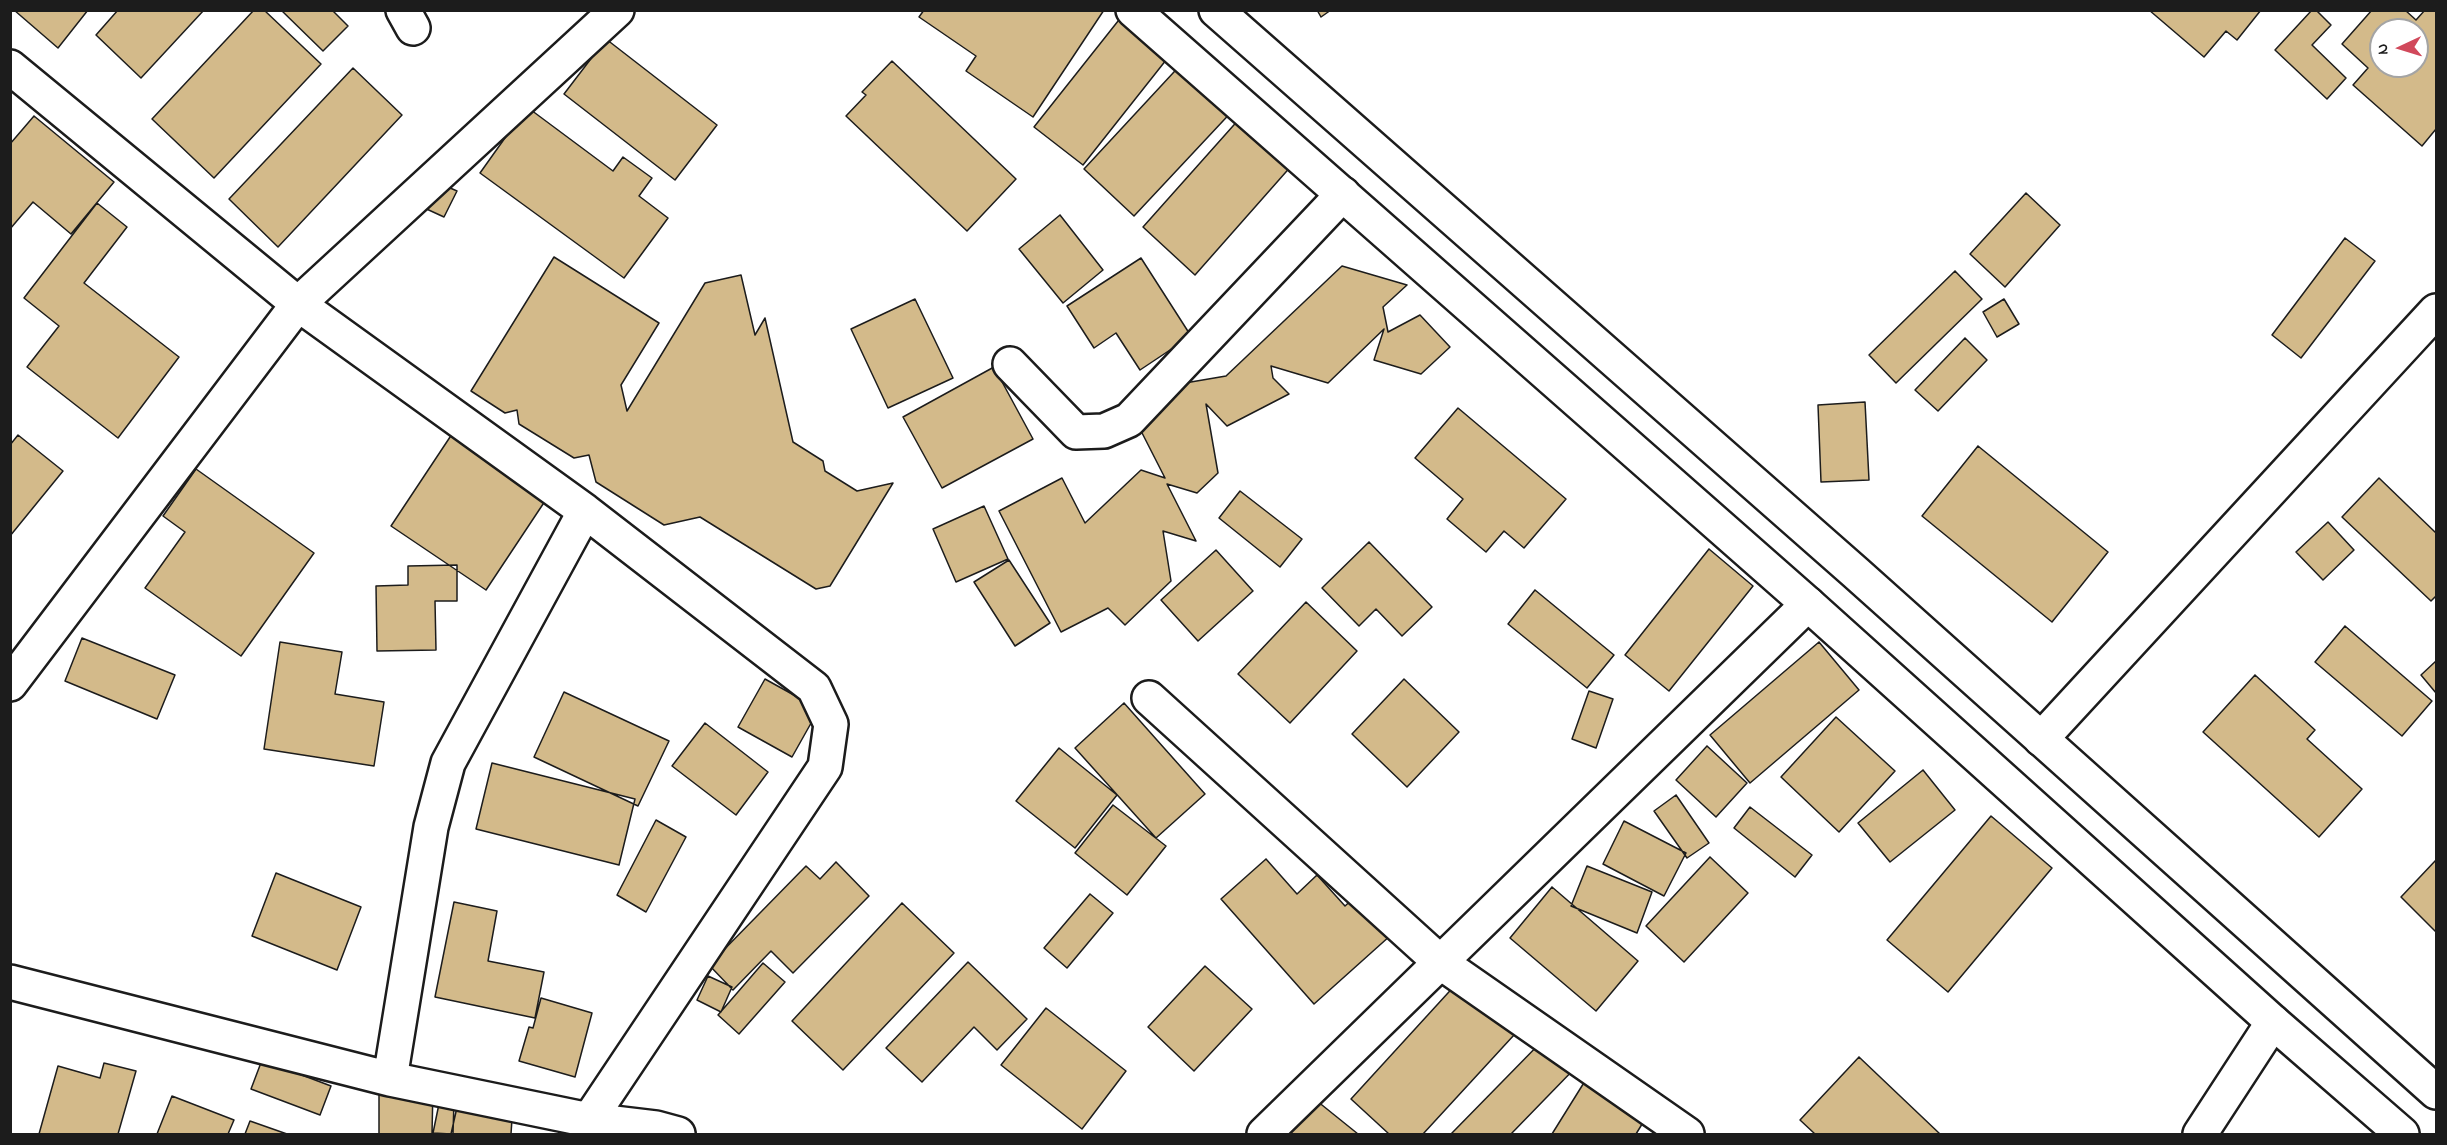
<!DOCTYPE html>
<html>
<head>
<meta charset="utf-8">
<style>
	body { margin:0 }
	#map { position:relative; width:2447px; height:1145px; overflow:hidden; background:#fff; font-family:"Indie Flower",sans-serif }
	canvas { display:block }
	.frame { position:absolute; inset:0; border:12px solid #1c1c1c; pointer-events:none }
	.north { position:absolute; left:2369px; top:18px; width:60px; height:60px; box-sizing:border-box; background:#fff; border:2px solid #a4a4a4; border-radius:50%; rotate:266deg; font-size:16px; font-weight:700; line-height:24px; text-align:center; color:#1c1c1c }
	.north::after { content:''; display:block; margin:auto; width:21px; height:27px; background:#d1495b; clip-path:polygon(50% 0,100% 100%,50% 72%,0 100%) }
</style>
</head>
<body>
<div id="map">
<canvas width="2447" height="1145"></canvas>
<div class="frame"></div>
<div class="north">N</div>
</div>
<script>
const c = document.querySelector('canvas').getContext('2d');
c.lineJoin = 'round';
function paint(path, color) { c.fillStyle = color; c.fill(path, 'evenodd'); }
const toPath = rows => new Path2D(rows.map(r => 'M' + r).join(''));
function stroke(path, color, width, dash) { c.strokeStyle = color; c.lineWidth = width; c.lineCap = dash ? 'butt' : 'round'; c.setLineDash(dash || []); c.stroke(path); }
const building = toPath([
	[14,10,88,10,58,48,14,10],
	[118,10,204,10,141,78,96,35,118,10],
	[254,10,264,10,321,64,214,178,152,119,254,10],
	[281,10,332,10,348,26,323,51,281,10],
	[924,10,1104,10,1033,117,966,71,976,56,919,17,924,10],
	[1317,10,1331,10,1321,17,1317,10],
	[2149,10,2261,10,2237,40,2226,31,2204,57,2149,10],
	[2312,10,2316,10,2331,25,2312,45,2346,78,2327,99,2275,50,2312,10],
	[2372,10,2405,10,2416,20,2425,10,2436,10,2436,129,2422,146,2353,85,2368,68,2342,44,2372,10],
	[2381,30,2417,30,2417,66,2381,66,2381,30],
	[1126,11,1174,50,1083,165,1034,127,1126,11],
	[606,39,717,125,675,180,564,94,606,39],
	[1186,59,1237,106,1134,216,1084,169,1186,59],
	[892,61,1016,179,967,231,846,116,866,95,862,92,892,61],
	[353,68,402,115,278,247,229,199,353,68],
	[527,107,613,171,623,157,652,178,639,196,668,218,624,278,480,173,527,107],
	[34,116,114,182,71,234,33,202,10,229,10,144,34,116],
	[1241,117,1293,164,1195,275,1143,227,1241,117],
	[432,180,457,191,444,217,420,206,432,180],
	[2026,193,2060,225,2005,287,1970,254,2026,193],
	[97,203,127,227,84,283,179,357,118,438,27,367,59,326,24,298,97,203],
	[1060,215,1103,270,1063,303,1019,249,1060,215],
	[2345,238,2375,261,2301,358,2272,335,2345,238],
	[554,257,659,323,621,385,627,411,705,283,741,275,755,335,765,318,793,442,823,461,825,471,857,491,893,483,830,586,816,589,700,517,664,525,596,482,589,455,574,458,519,424,517,410,505,413,471,391,554,257],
	[1141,258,1191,336,1140,370,1116,333,1094,348,1067,306,1141,258],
	[1342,266,1407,285,1383,307,1388,332,1420,315,1450,347,1421,374,1374,360,1384,329,1328,383,1271,366,1273,378,1289,394,1227,426,1206,404,1218,473,1197,493,1167,484,1196,541,1163,531,1171,581,1125,625,1108,608,1061,632,999,511,1062,478,1085,523,1141,470,1165,478,1139,427,1185,383,1226,376,1342,266],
	[1955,271,1982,299,1896,383,1869,355,1955,271],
	[915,299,953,378,888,408,851,329,915,299],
	[2004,299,2019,324,1997,337,1983,312,2004,299],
	[1965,338,1987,360,1938,411,1915,390,1965,338],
	[994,367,1033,439,942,488,903,417,994,367],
	[1865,402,1869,480,1821,482,1818,405,1865,402],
	[1458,408,1566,499,1524,548,1504,531,1486,552,1447,519,1463,499,1415,458,1458,408],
	[458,425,553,489,486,590,391,526,458,425],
	[18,435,63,471,10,536,10,445,18,435],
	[1978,446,2108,552,2052,622,1922,516,1978,446],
	[196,469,314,553,241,656,145,588,185,532,163,516,196,469],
	[2379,478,2436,533,2436,596,2431,601,2342,517,2379,478],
	[1240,491,1302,539,1280,567,1219,518,1240,491],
	[984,506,1008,559,956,582,933,529,984,506],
	[2328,522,2354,550,2323,580,2296,552,2328,522],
	[1369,542,1432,607,1402,636,1376,609,1359,626,1322,588,1369,542],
	[1709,549,1753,586,1669,691,1625,655,1709,549],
	[1216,550,1253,591,1198,641,1161,600,1216,550],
	[1009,560,1050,623,1015,646,974,582,1009,560],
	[457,565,457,601,435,601,436,650,377,651,376,586,408,585,408,566,457,565],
	[1535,590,1614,655,1587,688,1508,624,1535,590],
	[1306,602,1357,651,1290,723,1238,674,1306,602],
	[2345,626,2432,701,2402,736,2315,662,2345,626],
	[82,638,175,675,157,719,65,681,82,638],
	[280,642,342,652,335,694,384,702,374,766,264,749,280,642],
	[1819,642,1859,690,1750,783,1710,735,1819,642],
	[2436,661,2436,693,2421,675,2436,661],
	[2255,675,2315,730,2307,739,2362,789,2319,837,2203,732,2255,675],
	[765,679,819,709,792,757,738,727,765,679],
	[1404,679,1459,732,1407,787,1352,734,1404,679],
	[1589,691,1613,699,1596,748,1572,739,1589,691],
	[564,692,669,741,638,806,534,757,564,692],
	[1124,703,1205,794,1156,838,1075,748,1124,703],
	[1836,717,1895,771,1839,832,1781,777,1836,717],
	[705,723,768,772,736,815,672,766,705,723],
	[1707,746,1747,783,1716,817,1676,780,1707,746],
	[1059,748,1117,795,1075,848,1016,801,1059,748],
	[492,763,635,799,619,865,476,829,492,763],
	[1923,770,1955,810,1890,862,1858,823,1923,770],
	[1676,795,1709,843,1687,858,1654,811,1676,795],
	[1113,805,1166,846,1127,895,1075,853,1113,805],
	[1750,807,1812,855,1795,877,1734,828,1750,807],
	[1991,816,2052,868,1948,992,1887,940,1991,816],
	[656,820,686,837,646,912,617,895,656,820],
	[1624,821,1686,853,1664,896,1603,864,1624,821],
	[1710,857,1748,893,1684,962,1646,926,1710,857],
	[1266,859,1297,894,1317,875,1345,906,1356,896,1391,935,1314,1004,1221,899,1266,859],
	[2436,860,2436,932,2401,897,2436,860],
	[836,862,869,896,793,973,771,951,733,990,709,965,806,866,820,879,836,862],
	[1587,866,1652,892,1637,933,1571,906,1587,866],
	[276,873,361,907,337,970,252,936,276,873],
	[1552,887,1638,961,1596,1011,1510,938,1552,887],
	[1090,894,1113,913,1067,968,1044,948,1090,894],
	[454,902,497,911,488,961,544,972,535,1018,435,997,454,902],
	[902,903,954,953,843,1070,792,1021,902,903],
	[968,962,1027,1019,997,1050,974,1027,922,1082,886,1048,968,962],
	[763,963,785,982,739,1034,718,1015,763,963],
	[1205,966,1252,1009,1194,1071,1148,1027,1205,966],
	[708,976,732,987,721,1012,697,1000,708,976],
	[1458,982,1514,1035,1423,1134,1389,1134,1351,1099,1458,982],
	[541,998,592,1013,575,1077,519,1061,529,1027,533,1028,541,998],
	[1046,1008,1126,1071,1082,1129,1001,1065,1046,1008],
	[1549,1034,1580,1063,1511,1134,1451,1134,1549,1034],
	[1859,1057,1940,1134,1815,1134,1800,1120,1859,1057],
	[262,1060,331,1086,320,1115,251,1089,262,1060],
	[104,1063,136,1071,118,1134,39,1134,58,1066,100,1078,104,1063],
	[1595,1065,1647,1116,1636,1134,1552,1134,1595,1065],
	[379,1087,433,1087,432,1134,379,1134,379,1087],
	[172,1096,234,1120,228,1134,157,1134,172,1096],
	[440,1099,458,1103,451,1134,433,1133,440,1099],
	[454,1101,513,1104,511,1134,453,1134,454,1101],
	[1317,1101,1358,1134,1290,1134,1317,1101],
	[250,1121,287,1134,245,1134,250,1121]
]);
const street = toPath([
	[403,10,413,28],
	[10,67,298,304,585,511,814,688,831,724,825,767,589,1120],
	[1010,364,1076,432,1104,431,1129,420,1343,194],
	[10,684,298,304,617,10],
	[1149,698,1440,962,1687,1134],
	[2041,739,2436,311],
	[10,982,390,1079,589,1120,656,1128,678,1134],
	[390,1079,431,827,448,763,585,511],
	[1264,1134,1808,604],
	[2200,1134,2273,1022]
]);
const secondary = toPath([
	[1133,10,1808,604,2273,1022,2402,1134],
	[1216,10,1856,573,2436,1092]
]);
paint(building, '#d3ba8a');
stroke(building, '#1c1c1c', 1.5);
stroke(street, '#1c1c1c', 38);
stroke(secondary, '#1c1c1c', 38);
stroke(street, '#fff', 33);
stroke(secondary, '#fff', 33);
</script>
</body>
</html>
